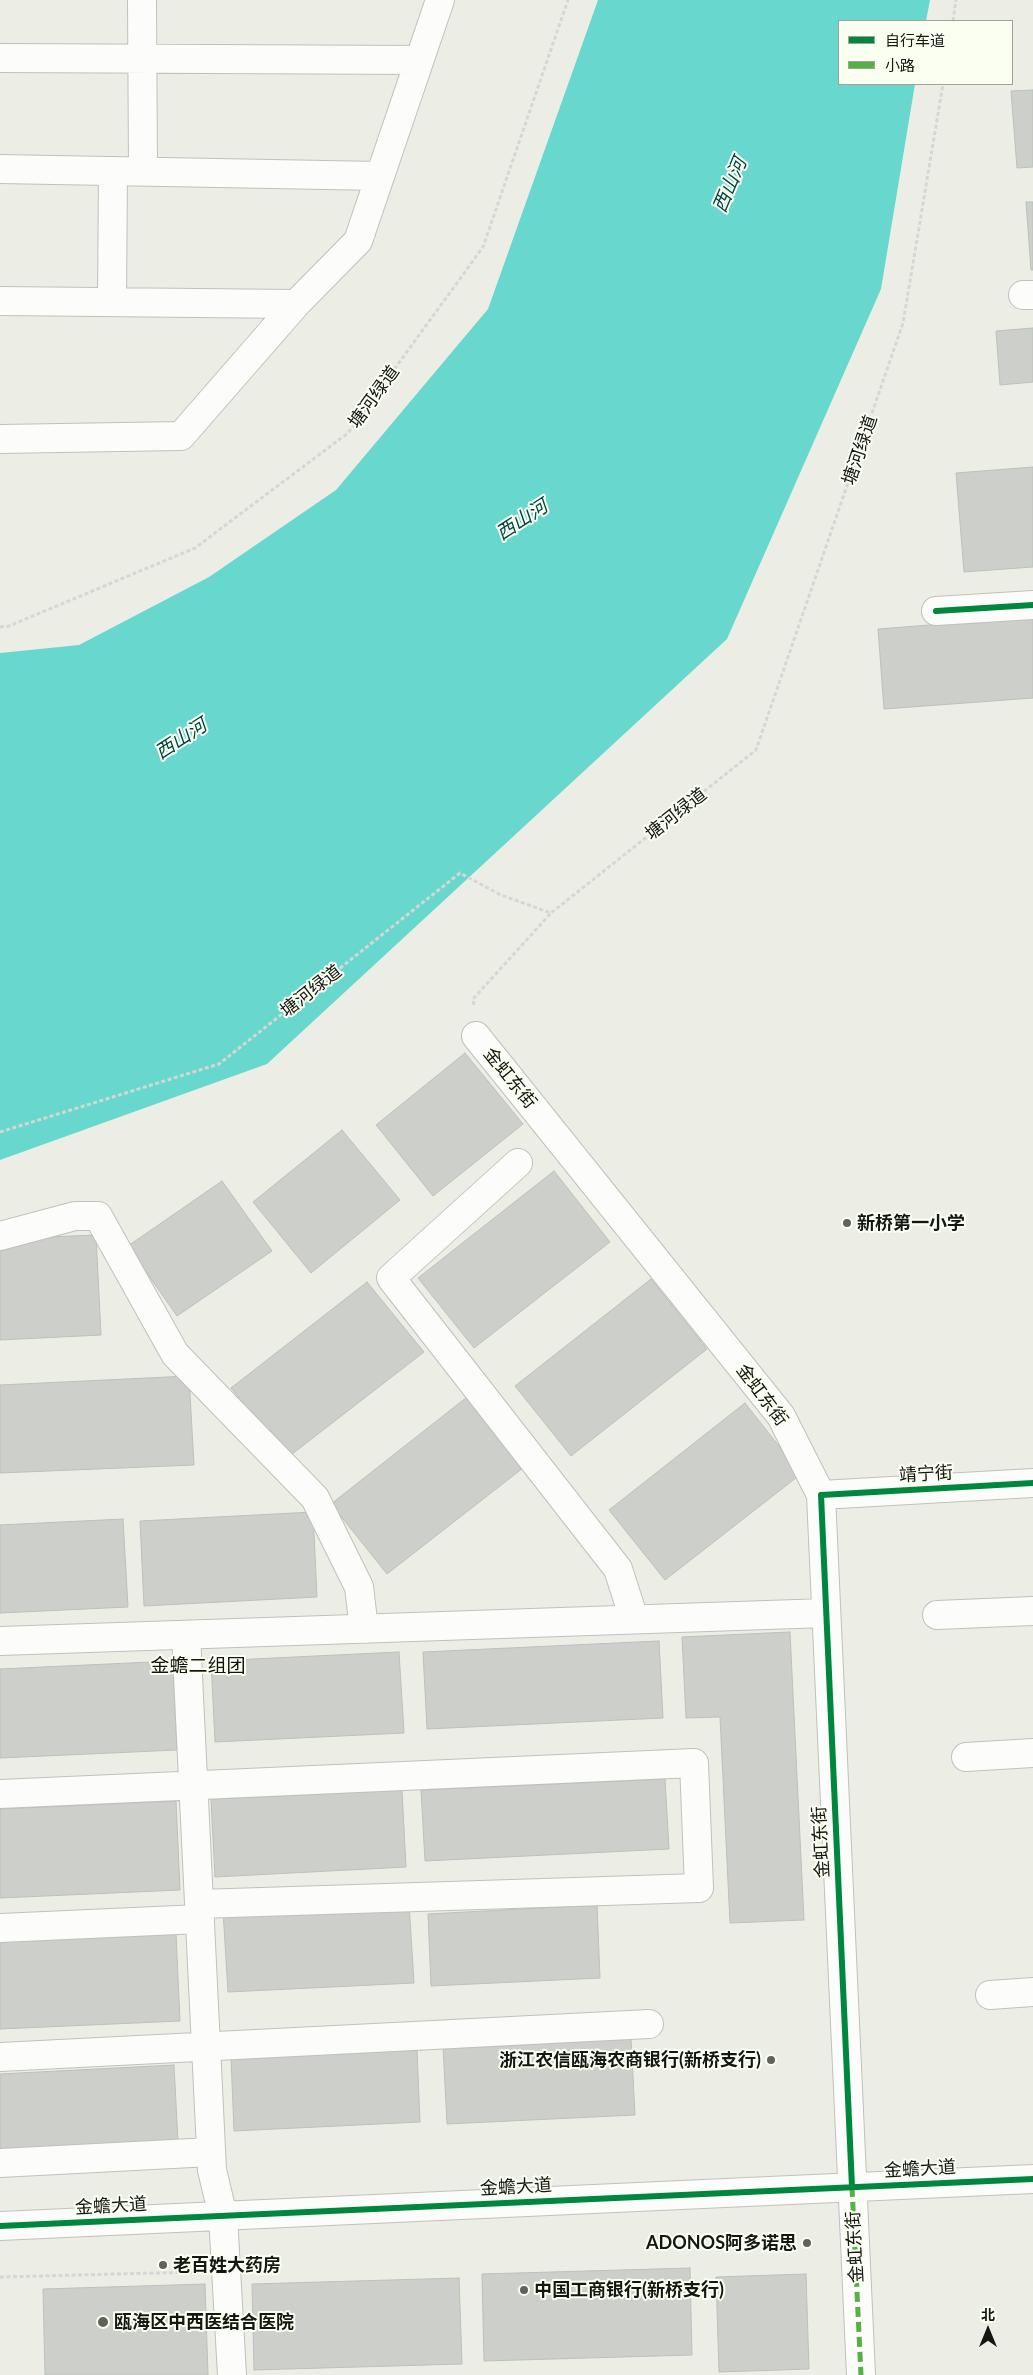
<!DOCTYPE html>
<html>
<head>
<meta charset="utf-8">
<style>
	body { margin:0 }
	#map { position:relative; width:1033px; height:2375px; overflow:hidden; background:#eceee6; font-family:Lato,"Noto Sans SC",sans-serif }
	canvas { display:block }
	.legend { position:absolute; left:838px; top:20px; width:175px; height:65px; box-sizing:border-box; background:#fbfff1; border:1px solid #9fa297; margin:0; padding:6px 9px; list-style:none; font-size:15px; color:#141611 }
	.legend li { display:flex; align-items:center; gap:10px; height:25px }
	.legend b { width:25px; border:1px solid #9fa297 }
	.north { position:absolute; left:963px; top:2305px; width:50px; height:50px; -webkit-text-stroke:4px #fbfff1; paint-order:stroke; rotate:0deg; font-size:14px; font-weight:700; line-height:20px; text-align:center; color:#141611 }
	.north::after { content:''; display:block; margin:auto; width:18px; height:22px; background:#141611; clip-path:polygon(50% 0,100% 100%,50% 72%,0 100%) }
</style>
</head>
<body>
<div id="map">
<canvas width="1033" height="2375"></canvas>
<ul class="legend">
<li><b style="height:6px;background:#00873e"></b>自行车道</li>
<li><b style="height:6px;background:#55b144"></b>小路</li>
</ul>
<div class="north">北</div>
</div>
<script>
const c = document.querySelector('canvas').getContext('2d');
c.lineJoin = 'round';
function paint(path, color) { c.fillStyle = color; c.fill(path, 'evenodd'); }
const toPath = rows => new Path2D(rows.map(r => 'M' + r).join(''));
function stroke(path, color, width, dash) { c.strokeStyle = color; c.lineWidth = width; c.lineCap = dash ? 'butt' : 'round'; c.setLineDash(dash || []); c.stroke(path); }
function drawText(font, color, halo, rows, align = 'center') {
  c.font = font + ' Lato,"Noto Sans SC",sans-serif'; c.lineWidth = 4; c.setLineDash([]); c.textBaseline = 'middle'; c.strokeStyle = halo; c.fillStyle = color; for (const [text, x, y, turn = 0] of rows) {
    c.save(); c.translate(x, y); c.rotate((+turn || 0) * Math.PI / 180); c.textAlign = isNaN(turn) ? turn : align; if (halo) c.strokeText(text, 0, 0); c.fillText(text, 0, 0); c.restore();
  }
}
const water = toPath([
	[598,0,930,0,926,21,839,21,839,84,915,84,881,289,727,639,267,1064,0,1160,0,653,79,645,209,577,336,490,488,309]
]);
const building = toPath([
	[1033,90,1033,167,1017,168,1011,91,1033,90],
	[1026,202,1033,202,1033,270,1031,270,1026,202],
	[1033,328,1033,382,1000,385,996,331,1033,328],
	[1033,467,1033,567,964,572,956,473,1033,467],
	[1033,617,1033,698,884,709,878,629,1033,617],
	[465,1053,523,1124,433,1196,376,1125,465,1053],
	[342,1130,400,1200,311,1273,253,1202,342,1130],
	[554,1171,610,1242,474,1348,418,1278,554,1171],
	[222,1181,272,1251,177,1316,128,1246,222,1181],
	[96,1235,101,1335,0,1340,0,1239,96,1235],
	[651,1279,707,1349,571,1456,515,1386,651,1279],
	[367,1282,424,1352,287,1458,231,1388,367,1282],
	[189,1376,194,1465,0,1473,0,1385,189,1376],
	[467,1397,523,1468,387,1574,331,1504,467,1397],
	[745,1403,801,1474,665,1580,609,1510,745,1403],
	[313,1512,317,1597,144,1606,140,1521,313,1512],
	[123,1519,128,1607,0,1613,0,1525,123,1519],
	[790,1632,804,1920,730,1923,720,1717,686,1718,682,1637,790,1632],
	[659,1641,663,1718,427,1729,423,1652,659,1641],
	[399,1652,404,1733,215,1742,211,1661,399,1652],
	[173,1661,177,1750,0,1758,0,1669,173,1661],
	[665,1779,669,1849,425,1861,421,1790,665,1779],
	[402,1790,406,1867,215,1877,211,1799,402,1790],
	[176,1801,180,1890,0,1898,0,1809,176,1801],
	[409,1903,414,1983,228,1992,223,1911,409,1903],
	[597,1905,600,1978,431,1986,428,1914,597,1905],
	[176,1933,180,2021,0,2029,0,1941,176,1933],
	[631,2038,635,2115,447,2124,443,2046,631,2038],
	[417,2049,420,2122,234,2131,231,2058,417,2049],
	[174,2065,178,2142,0,2151,0,2074,174,2065],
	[690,2268,692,2355,484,2361,482,2274,690,2268],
	[806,2274,809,2369,719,2372,716,2277,806,2274],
	[459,2278,462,2364,254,2370,252,2284,459,2278],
	[205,2284,208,2375,45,2375,43,2289,205,2284]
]);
const path = toPath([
	[953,21,956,0],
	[0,627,9,626,195,548,348,433,483,247,568,0],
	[474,1005,473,999,551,913],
	[0,1132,219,1064,460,873,501,895,551,913,756,750,903,323,943,84],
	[0,2277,195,2272]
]);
const minor = toPath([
	[142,0,143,171],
	[0,58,419,60],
	[0,169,380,176],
	[1023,295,1033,295],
	[0,301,296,304],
	[112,302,113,171],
	[0,439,181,436,296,304,358,241,440,0],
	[936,611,1033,605],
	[476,1036,781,1416,821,1495,861,2375],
	[518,1163,391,1278,618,1569,634,1619],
	[0,1236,75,1216,98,1216,175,1354,315,1498,359,1587,364,1629],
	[821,1495,1033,1483],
	[937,1615,1033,1611],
	[186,1635,212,2170,223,2216,232,2375],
	[0,1641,826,1613],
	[966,1757,1033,1753],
	[0,1794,694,1763,699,1888,199,1904],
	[0,1928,200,1919],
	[990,1995,1033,1992],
	[0,2057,649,2024],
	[0,2163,211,2152],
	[0,2226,1033,2179]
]);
const quiet = toPath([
	[852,2187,861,2375]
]);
const cycleway = toPath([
	[936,611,1033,605],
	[852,2187,821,1495,1033,1483],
	[0,2226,1033,2179]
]);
const markers = [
	[847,1223,5,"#60625c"],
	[771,2060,5,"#60625c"],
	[807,2243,5,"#60625c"],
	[163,2265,5,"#60625c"],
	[524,2290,5,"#60625c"],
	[103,2322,6,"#60625c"]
];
const streetNames = [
	["塘河绿道",374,397,-54],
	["塘河绿道",860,450,-71],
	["塘河绿道",676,814,-38],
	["塘河绿道",311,991,-38],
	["金虹东街",510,1078,51],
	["金虹东街",762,1395,53],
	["靖宁街",926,1474,-3],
	["金虹东街",821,1842,-93],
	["金蟾大道",920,2169,-3],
	["金蟾大道",516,2187,-3],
	["金蟾大道",111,2206,-3],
	["金虹东街",855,2247,-93]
];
const poiNames = [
	["新桥第一小学",857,1223],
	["浙江农信瓯海农商银行(新桥支行)",761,2060,"right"],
	["ADONOS阿多诺思",797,2243,"right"],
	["老百姓大药房",173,2265],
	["中国工商银行(新桥支行)",534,2290],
	["瓯海区中西医结合医院",114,2322]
];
const waterNames = [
	["西山河",730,185,-67],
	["西山河",522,520,-33],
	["西山河",181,739,-33]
];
const neighbourhoodNames = [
	["金蟾二组团",198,1666]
];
paint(water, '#68d8cf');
paint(building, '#cccfca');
stroke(building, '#bcc0bb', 1);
stroke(minor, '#bfc1bb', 30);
stroke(path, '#d6d6d4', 3, [4, 2.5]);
stroke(minor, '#fcfcfb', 28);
stroke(quiet, '#55b144', 5, [10, 5]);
stroke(cycleway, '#00873e', 6);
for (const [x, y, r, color] of markers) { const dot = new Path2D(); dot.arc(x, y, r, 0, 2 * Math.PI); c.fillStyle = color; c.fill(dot); stroke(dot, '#fbfff1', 2); }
drawText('18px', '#141611', '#fbfff1', streetNames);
drawText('bold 18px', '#141611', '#fbfff1', poiNames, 'left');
drawText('italic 19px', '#004541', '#fbfff1', waterNames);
drawText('19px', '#141611', '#fbfff1', neighbourhoodNames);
</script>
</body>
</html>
